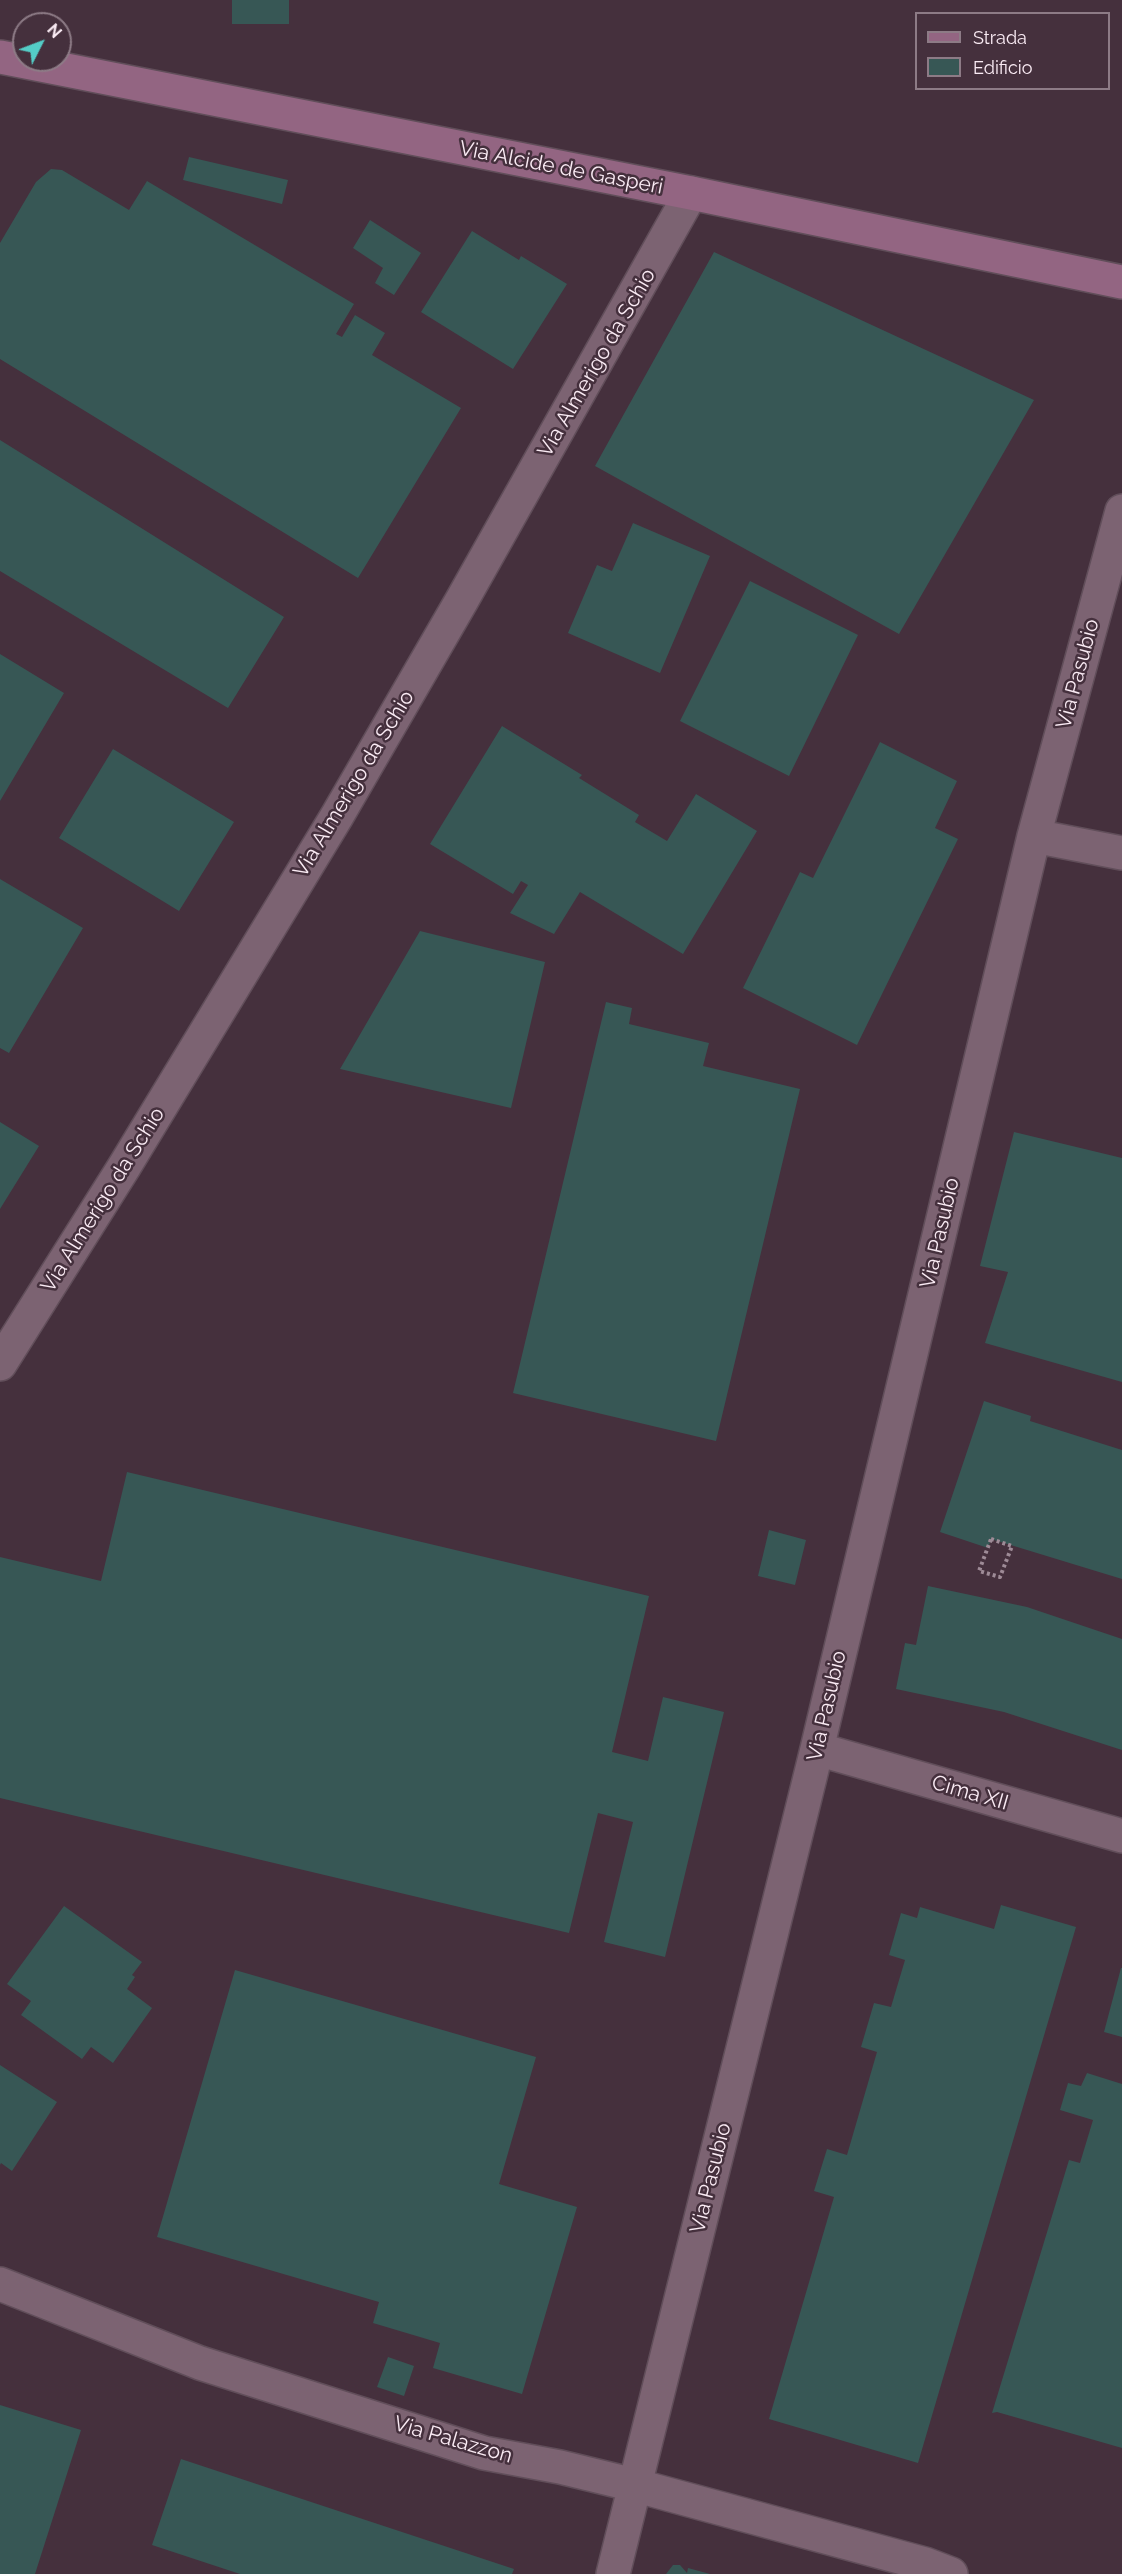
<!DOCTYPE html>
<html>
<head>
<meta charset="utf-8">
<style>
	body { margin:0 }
	#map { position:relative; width:1122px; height:2574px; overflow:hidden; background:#45303d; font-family:Raleway,sans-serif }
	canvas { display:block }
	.legend { position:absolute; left:915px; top:12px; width:195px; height:78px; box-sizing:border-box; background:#45303d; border:2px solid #8d7b86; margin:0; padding:8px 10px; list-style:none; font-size:18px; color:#faebf4 }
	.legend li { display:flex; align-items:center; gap:12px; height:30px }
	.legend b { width:30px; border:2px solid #8d7b86 }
	.north { position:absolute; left:12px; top:12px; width:60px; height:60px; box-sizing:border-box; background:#45303d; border:2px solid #8d7b86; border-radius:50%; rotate:48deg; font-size:16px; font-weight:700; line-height:24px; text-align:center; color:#faebf4 }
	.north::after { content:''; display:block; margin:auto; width:21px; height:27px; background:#54cdc7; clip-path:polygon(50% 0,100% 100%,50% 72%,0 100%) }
</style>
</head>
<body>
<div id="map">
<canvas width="1122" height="2574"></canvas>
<ul class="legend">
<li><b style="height:8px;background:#936582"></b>Strada</li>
<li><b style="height:16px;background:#375755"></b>Edificio</li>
</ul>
<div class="north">N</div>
</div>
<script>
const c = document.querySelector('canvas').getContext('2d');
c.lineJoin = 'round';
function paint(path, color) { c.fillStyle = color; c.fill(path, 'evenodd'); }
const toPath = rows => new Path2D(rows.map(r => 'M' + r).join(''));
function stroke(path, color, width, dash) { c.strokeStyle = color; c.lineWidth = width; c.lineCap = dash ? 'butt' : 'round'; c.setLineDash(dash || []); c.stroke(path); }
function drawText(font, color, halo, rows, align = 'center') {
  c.font = font + ' Raleway,sans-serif'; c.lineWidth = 5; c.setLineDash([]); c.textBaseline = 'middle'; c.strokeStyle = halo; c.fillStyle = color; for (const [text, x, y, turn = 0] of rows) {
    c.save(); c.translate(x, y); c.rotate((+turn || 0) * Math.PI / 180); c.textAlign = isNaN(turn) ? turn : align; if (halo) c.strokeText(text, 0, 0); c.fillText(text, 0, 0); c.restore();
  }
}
const building = toPath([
	[232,0,289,0,289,24,232,24],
	[189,157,288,180,282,204,183,180],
	[51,169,62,170,129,210,147,181,354,304,336,334,342,337,355,315,385,333,372,355,461,408,358,578,0,359,0,243,36,182],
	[370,220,421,253,394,295,375,283,383,268,353,248],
	[472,231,519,260,521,256,567,284,513,369,421,312],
	[714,252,1034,400,899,634,595,466],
	[0,440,284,617,228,708,0,571],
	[633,523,710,556,660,673,568,633,597,565,612,571],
	[750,581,858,635,789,776,680,721],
	[0,654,64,693,0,801],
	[502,726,582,775,579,778,639,815,635,822,667,841,696,794,757,831,683,954,580,892,554,934,510,913,528,885,521,881,513,894,430,844],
	[880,742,957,781,935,828,958,839,857,1045,743,988,800,872,813,878],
	[113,749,234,822,179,911,59,838],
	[0,879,83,928,9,1053,0,1048],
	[420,931,545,962,511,1108,340,1069],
	[606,1002,632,1008,629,1024,709,1043,703,1066,800,1089,716,1441,513,1393],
	[0,1122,39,1146,0,1209],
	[1014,1132,1122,1158,1122,1382,985,1343,1008,1272,980,1266],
	[984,1401,1031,1416,1030,1421,1122,1450,1122,1579,991,1539,988,1548,940,1532],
	[127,1472,649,1596,612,1752,648,1761,663,1697,724,1712,665,1957,604,1942,633,1822,598,1813,569,1933,0,1798,0,1557,101,1581],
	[769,1530,806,1540,795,1585,758,1576],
	[928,1586,1027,1607,1122,1639,1122,1750,1004,1712,896,1689,905,1643,916,1645],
	[1001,1905,1076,1927,918,2463,769,2419,834,2197,814,2191,827,2149,847,2155,877,2052,861,2047,874,2003,891,2007,905,1960,889,1955,901,1913,917,1918,920,1907,994,1929],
	[64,1906,142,1962,132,1975,135,1977,127,1989,152,2008,113,2063,91,2047,82,2059,21,2015,31,2001,7,1984],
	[1121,1968,1122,1968,1122,2037,1104,2032],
	[235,1970,536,2057,499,2184,577,2207,522,2394,433,2368,440,2343,373,2323,379,2302,157,2237],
	[0,2065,57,2102,12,2171,1,2163,0,2165],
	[1087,2073,1122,2084,1122,2448,997,2412,992,2413,1069,2160,1080,2163,1093,2120,1060,2110,1068,2083,1081,2086],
	[388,2357,414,2366,404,2396,377,2387],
	[0,2405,81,2430,35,2574,0,2574],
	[181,2459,514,2569,512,2574,240,2574,152,2545],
	[673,2565,680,2565,687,2573,688,2568,710,2574,666,2574]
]);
const path = toPath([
	[991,1539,1012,1546,1000,1577,979,1571,991,1539]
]);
const street = toPath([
	[1034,836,1122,853],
	[0,1364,124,1167,337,816,462,600,691,193],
	[817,1749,1122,1836],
	[0,2284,200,2363,484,2453,560,2467,634,2485,925,2564,951,2574],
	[613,2574,817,1749,1034,836,1122,511]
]);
const secondary = toPath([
	[0,57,691,193,1122,282]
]);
const streetNames = [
	["Via Alcide de Gasperi",561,168,11],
	["Via Almerigo da Schio",597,363,-60],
	["Via Pasubio",1078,674,-75],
	["Via Almerigo da Schio",354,784,-59],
	["Via Almerigo da Schio",103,1200,-58],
	["Via Pasubio",940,1233,-77],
	["Via Pasubio",827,1706,-77],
	["Cima XII",970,1793,16],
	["Via Pasubio",711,2178,-76],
	["Via Palazzon",453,2440,16]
];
paint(building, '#375755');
stroke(street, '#614e5a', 36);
stroke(secondary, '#614e5a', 36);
stroke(path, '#9e8b97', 4, [3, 3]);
stroke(street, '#7c6372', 33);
stroke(secondary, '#936582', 33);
drawText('21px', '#faebf4', '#45303d', streetNames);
</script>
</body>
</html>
